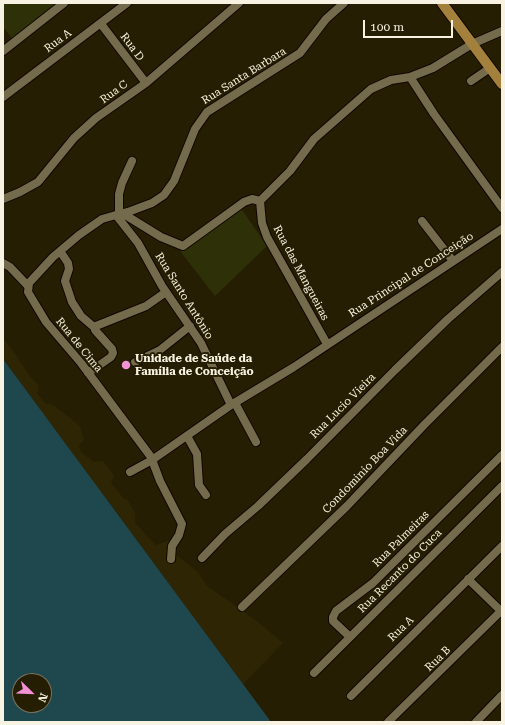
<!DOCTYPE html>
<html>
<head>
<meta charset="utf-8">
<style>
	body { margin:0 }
	#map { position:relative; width:505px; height:725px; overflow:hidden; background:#261e02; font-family:"Roboto Serif",serif }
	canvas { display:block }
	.frame { position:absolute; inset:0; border:4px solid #f7f2e1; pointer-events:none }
	.north { position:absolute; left:12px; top:673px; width:40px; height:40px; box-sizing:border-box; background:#261e02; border:1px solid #7a735b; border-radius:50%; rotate:113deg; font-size:11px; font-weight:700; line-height:16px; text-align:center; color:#f7f2e1 }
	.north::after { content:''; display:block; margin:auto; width:14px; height:18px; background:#f391d6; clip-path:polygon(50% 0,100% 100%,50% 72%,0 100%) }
	.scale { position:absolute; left:363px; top:20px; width:90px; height:18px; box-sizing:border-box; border:2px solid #f7f2e1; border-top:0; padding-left:5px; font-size:12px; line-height:14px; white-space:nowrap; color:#f7f2e1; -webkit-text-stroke:3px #261e02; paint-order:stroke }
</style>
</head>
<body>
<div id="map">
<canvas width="505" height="725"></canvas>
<div class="frame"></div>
<div class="north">N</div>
<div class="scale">100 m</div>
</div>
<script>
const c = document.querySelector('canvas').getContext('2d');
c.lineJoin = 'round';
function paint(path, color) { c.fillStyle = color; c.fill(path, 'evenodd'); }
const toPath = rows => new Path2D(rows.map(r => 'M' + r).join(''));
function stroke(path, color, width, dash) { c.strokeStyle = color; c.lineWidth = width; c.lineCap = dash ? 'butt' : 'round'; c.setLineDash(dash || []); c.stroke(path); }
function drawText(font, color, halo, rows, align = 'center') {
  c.font = font + ' "Roboto Serif",serif'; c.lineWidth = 4; c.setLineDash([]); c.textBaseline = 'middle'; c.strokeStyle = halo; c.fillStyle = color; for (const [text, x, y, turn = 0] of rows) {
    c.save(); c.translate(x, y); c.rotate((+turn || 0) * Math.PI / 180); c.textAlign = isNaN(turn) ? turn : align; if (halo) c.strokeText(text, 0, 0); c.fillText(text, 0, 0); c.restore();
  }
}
const green = toPath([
	[3,3,63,3,14,41,3,27],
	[240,207,267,246,215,296,180,251]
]);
const sand = toPath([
	[3,338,12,349,31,378,39,386,37,393,46,404,50,403,56,407,80,426,84,439,79,446,81,452,94,462,103,461,114,476,111,483,125,500,127,499,135,513,135,522,144,533,156,545,173,539,176,541,178,552,175,554,198,572,207,586,257,621,283,643,243,684,3,359]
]);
const water = toPath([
	[3,359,271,722,3,722],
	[20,681,44,681,44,705,20,705]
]);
const minor = toPath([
	[101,24,146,83],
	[3,51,64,3],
	[410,77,434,114,502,208],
	[471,81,490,68],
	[3,97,127,3],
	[3,199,20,192,38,182,74,138,96,118,146,83,239,3],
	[122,213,161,237,183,246,244,202,252,199,260,201],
	[119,214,119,194,122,183,132,161],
	[116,215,128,212,152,203,164,195,174,181,195,129,207,112,300,53,326,19,344,3],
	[422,221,453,261],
	[60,251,68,263,69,269,65,281,72,302,81,316,95,328],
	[3,263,10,267,28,286],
	[327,344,267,237,262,223,260,201,290,171,314,139,371,89,391,80,410,77,433,68,472,44,502,31],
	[135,362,160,350,190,326],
	[88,373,111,357,113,353,112,349,95,330,96,326,146,306,166,292],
	[235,403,256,442],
	[187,436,197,454,199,485,206,495],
	[130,472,152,460,231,405,294,367,502,229],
	[202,558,225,534,258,506,307,459,395,370,448,319,502,272],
	[171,559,172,546,179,535,182,524,160,481,151,457,81,363,46,322,28,292,29,283,53,257,79,235,102,219,116,215,138,243,162,286,201,343,231,405],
	[468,579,501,611],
	[242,607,347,506,425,424,502,347],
	[350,637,333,621,333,617,336,611,373,583,502,455],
	[314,673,502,486],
	[351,696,502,546],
	[388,722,502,610],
	[476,722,502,695]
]);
const major = toPath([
	[442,3,502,84]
]);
const markers = [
	[126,365,5,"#f391d6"]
];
const streetNames = [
	["Rua A",58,41,-37],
	["Rua D",132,47,53],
	["Rua Santa Barbara",244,76,-32],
	["Rua C",114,92,-36],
	["Rua das Mangueiras",301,273,62],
	["Rua Principal de Conceição",411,275,-33],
	["Rua Santo Antônio",184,296,58],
	["Rua de Cima",79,345,51],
	["Rua Lucio Vieira",343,406,-45],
	["Condominio Boa Vida",365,470,-46],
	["Rua Palmeiras",401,539,-45],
	["Rua Recanto do Cuca",400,571,-45],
	["Rua A",401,629,-44],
	["Rua B",438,659,-44]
];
const poiNames = [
	["Unidade de Saúde da",135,359],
	["Família de Conceição",135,372]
];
paint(green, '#2e3008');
paint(sand, '#2e2504');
paint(water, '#1f484e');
stroke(minor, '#0f0700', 10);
stroke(major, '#0f0700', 12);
stroke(minor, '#746a4c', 8);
stroke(major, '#a3803c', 10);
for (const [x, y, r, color] of markers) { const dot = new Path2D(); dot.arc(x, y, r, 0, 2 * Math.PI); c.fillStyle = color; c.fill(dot); stroke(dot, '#261e02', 1.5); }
drawText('11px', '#f7f2e1', '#261e02', streetNames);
drawText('bold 11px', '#f7f2e1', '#261e02', poiNames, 'left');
</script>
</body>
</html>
